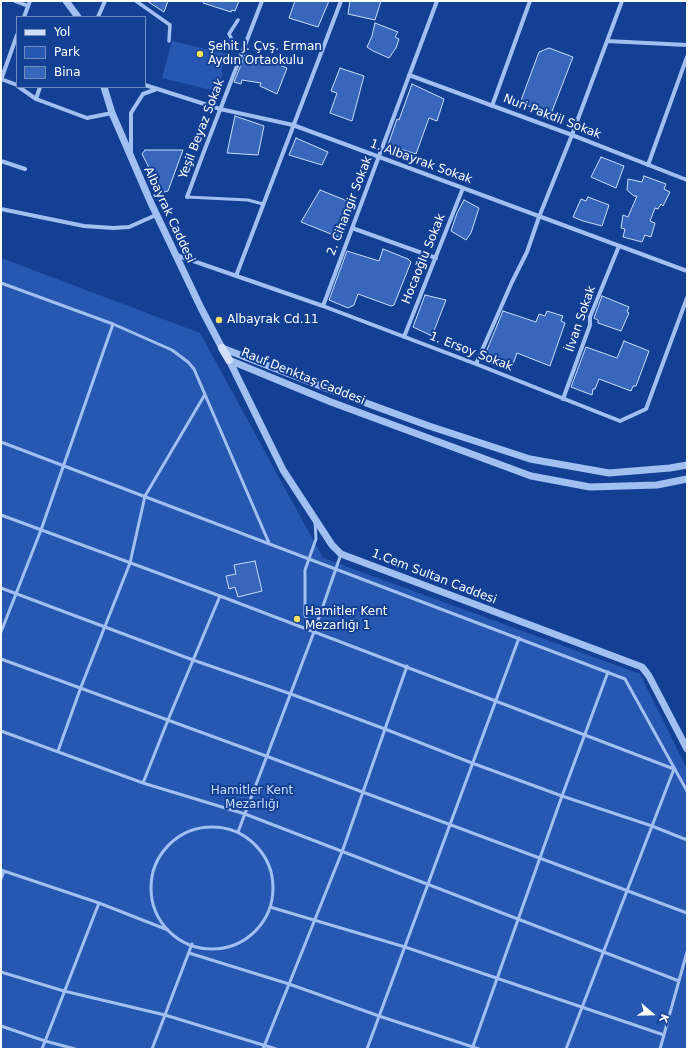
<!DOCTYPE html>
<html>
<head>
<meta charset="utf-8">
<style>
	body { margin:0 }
	#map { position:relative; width:688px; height:1050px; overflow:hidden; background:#144093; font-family:"DejaVu Sans",sans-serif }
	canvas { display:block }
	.frame { position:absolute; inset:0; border:2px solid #fff; pointer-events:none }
	.legend { position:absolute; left:16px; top:16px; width:130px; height:72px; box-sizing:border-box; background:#144093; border:1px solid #728cbe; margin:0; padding:5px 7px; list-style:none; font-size:12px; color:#fff }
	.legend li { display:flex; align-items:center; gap:8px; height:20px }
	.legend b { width:20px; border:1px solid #728cbe }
	.north { position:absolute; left:632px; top:994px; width:40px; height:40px; -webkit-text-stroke:3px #144093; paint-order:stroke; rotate:110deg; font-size:11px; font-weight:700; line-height:16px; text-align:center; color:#fff }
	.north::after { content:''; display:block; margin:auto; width:14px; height:18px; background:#fff; clip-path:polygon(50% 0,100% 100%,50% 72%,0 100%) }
</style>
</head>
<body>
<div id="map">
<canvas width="688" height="1050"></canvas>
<div class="frame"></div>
<ul class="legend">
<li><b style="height:5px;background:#d1dffc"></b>Yol</li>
<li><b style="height:11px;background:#2658b2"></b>Park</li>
<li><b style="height:11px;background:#3866ba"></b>Bina</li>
</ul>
<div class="north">K</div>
</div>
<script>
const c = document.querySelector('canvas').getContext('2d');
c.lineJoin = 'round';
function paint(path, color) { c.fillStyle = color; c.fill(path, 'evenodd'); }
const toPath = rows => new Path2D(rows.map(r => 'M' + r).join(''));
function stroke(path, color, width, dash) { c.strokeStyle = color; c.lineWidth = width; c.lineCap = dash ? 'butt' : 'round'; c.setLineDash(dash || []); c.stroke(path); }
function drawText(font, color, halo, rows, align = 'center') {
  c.font = font + ' "DejaVu Sans",sans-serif'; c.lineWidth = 4; c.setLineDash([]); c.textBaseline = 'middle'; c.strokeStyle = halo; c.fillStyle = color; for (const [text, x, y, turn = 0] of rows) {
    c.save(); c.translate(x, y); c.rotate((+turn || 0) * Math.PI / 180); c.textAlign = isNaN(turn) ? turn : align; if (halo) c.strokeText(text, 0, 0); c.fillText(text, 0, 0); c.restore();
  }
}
const green = toPath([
	[172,41,227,54,221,71,223,72,219,85,211,90,162,78],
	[1,258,200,333,323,558,640,674,687,769,687,1049,1,1049]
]);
const building = toPath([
	[147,1,168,1,164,12,147,1],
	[204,1,239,1,235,11,232,10,231,12,203,3,204,1],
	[295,1,329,1,318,27,289,18,295,1],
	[350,1,381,1,375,20,348,14,350,1],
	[375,23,398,32,395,37,399,39,396,48,389,58,373,51,367,47,372,36,375,23],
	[549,48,573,57,551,114,520,103,539,52,549,48],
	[245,55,251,57,250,58,268,65,269,61,287,68,277,94,260,86,261,83,242,80,241,84,234,82,245,55],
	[340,68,364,76,352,121,330,113,337,93,331,91,340,68],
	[412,84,444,99,437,121,429,118,416,154,388,145,397,119,399,120,412,84],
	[235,116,264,126,258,155,227,153,235,116],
	[296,138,328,152,322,165,289,155,296,138],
	[145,150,183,150,168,191,164,192,161,191,142,154,145,150],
	[601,157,624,166,616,188,591,177,601,157],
	[644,176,666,184,664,189,670,192,663,206,661,204,658,209,655,208,650,221,655,223,651,237,645,235,642,242,623,237,625,229,621,228,623,215,628,217,637,196,634,196,627,190,628,179,642,182,644,176],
	[320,190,355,204,341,238,301,222,320,190],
	[588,197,609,205,602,226,583,221,573,217,581,199,586,201,588,197],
	[464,200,479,208,471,233,466,240,451,231,457,213,464,200],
	[383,249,408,259,411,262,394,305,391,306,358,294,354,305,348,308,329,300,347,251,379,261,383,249],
	[425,295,446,300,432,336,413,327,425,295],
	[602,296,629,307,627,312,629,313,621,331,598,323,598,320,594,318,602,296],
	[503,311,536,322,539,314,545,316,547,311,563,316,561,321,565,323,550,366,517,353,512,367,484,357,503,311],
	[624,341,649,351,636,386,633,386,631,391,599,379,595,389,593,389,592,395,571,387,586,347,617,358,624,341],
	[255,561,262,591,238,597,235,587,229,589,226,576,236,574,234,565,255,561]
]);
const service = toPath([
	[187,197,248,200,263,204],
	[1,283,113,324,172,350,188,362,194,369,269,543],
	[1,442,625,679,687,791],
	[1,515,220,596,674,769,566,1049],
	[1,588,193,660,291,694,385,729,472,763,562,796,652,826,687,840],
	[312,631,305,615,305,570,316,539,315,522],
	[1,632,41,530,113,324],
	[1,659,266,756,687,913],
	[1,731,143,783,245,814,679,981],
	[58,751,81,687,130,563,145,496,204,396],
	[143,783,168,720,220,596],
	'151 888a61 61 0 1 1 122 0a61 61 0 1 1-122 0Z',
	[238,832,314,632,341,554],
	[1,870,99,903,168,930],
	[1,879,4,871],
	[270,907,405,947,664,1035],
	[189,953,289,984,379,1016,479,1049],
	[1,972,64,991,165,1015,276,1049],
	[1,1026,45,1041,75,1049],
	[42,1049,99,903],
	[152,1049,192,944],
	[263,1049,342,852,407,666],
	[367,1049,519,638],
	[472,1049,562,796,608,672],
	[660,1049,687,952]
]);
const pedestrian = toPath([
	[136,1,170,25,169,41],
	[235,45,229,34,238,20]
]);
const minor = toPath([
	[15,1,28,6],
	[24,17,30,1],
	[98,17,105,1],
	[607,41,687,45],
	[409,75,572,135,687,180],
	[1,79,17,85],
	[1,80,17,35],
	[145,85,220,109,293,125,687,271],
	[19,87,36,99,87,118,112,113],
	[36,99,40,87],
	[492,106,530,1],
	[131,153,131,113,143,94,157,89],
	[1,161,25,169],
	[648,165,687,57],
	[187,197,203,154,262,1],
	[1,209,84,226,113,228,129,227,156,215],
	[352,228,436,258],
	[176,255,323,306,476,364,620,421,646,409,687,298],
	[236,276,341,1],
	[323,306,437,1],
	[404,337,463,188],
	[476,364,512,282,527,252,539,217,572,135,622,1],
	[563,399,590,325,590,317,619,246]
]);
const tertiary = toPath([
	[66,1,78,17],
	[104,87,112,113,151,203,201,308,222,348,336,392,429,426,530,459,609,473,670,468,687,465],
	[229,360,283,470,332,545,341,554,642,667,649,676,687,749],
	[229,360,331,402,531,476,590,487,657,485,687,479]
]);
const secondary = toPath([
	[222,348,229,360]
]);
const markers = [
	[200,54,4,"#ffe063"],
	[219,320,4,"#ffe063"],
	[297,619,4,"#ffe063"]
];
const poiNames = [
	["Şehit J. Çvş. Erman",208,47],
	["Aydın Ortaokulu",208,61],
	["Albayrak Cd.11",227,320],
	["Hamitler Kent",305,612],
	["Mezarlığı 1",305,626]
];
const streetNames = [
	["Nuri Pakdil Sokak",552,117,21],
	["Yeşil Beyaz Sokak",202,129,-69],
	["1. Albayrak Sokak",421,162,20],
	["2. Cihangir Sokak",350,206,-69],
	["Albayrak Caddesi",169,215,65],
	["Hocaoğlu Sokak",424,259,-68],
	["İlvan Sokak",581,319,-71],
	["1. Ersoy Sokak",471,352,21],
	["Rauf Denktaş Caddesi",303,377,22],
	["1.Cem Sultan Caddesi",434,577,21]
];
const parkNames = [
	["Hamitler Kent",252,791],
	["Mezarlığı",252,805]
];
paint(green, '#2658b2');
paint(building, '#3866ba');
stroke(building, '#c9dcfc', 1);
stroke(service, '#a2bff2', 3);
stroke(pedestrian, '#a2bff2', 3.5);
stroke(minor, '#a2bff2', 4);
stroke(tertiary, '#a2bff2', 7);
stroke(secondary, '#d1dffc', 8);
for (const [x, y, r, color] of markers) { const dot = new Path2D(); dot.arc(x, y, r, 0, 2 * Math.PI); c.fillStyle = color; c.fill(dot); stroke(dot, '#144093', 1.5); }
drawText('12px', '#fff', '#144093', poiNames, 'left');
drawText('12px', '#fff', '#144093', streetNames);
drawText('12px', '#c9dcfc', '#144093', parkNames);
</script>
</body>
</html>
